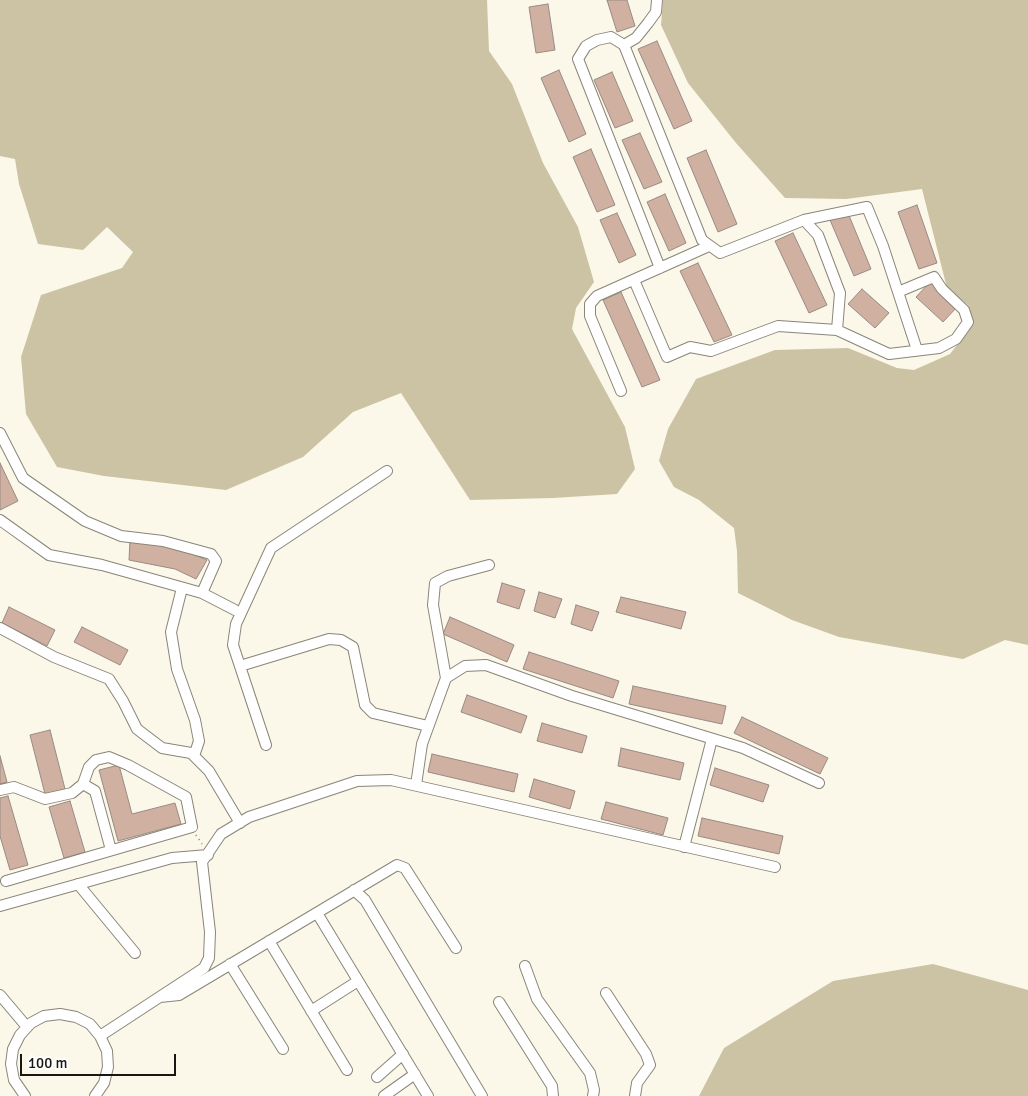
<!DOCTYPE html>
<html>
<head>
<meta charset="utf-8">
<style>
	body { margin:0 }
	#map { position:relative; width:1028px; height:1096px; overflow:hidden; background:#fbf7e9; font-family:Signika,sans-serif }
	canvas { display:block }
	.scale { position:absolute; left:20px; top:1054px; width:156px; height:22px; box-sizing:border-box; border:2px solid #181712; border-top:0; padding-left:6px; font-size:15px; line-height:18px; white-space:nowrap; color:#181712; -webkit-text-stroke:4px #fff; paint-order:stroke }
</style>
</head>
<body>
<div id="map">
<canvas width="1028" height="1096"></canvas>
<div class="scale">100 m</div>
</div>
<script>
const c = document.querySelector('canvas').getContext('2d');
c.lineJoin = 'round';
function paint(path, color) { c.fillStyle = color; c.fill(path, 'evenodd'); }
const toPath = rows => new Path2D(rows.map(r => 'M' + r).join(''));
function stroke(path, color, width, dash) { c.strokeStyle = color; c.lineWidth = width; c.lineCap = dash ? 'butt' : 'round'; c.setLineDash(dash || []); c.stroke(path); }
const forest = toPath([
	[0,0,487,0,489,51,512,84,543,163,578,227,594,282,576,308,572,329,625,427,635,469,617,494,553,498,470,500,401,393,353,412,303,457,226,490,104,476,57,467,26,414,21,357,41,295,122,268,133,252,107,227,83,250,38,244,19,184,15,159,0,156],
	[663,0,1028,0,1028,645,1005,640,963,659,839,637,792,620,738,593,737,551,734,528,699,500,674,487,659,461,668,429,696,379,775,350,848,348,897,368,914,370,950,354,974,323,968,305,947,288,922,189,846,199,785,198,736,143,688,83,661,25],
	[933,964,1028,990,1028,1096,699,1096,724,1048,833,981]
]);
const building = toPath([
	[607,0,627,0,635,26,617,32,607,0],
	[548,4,555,50,536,53,529,7,548,4],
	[657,41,692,121,674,129,638,49,657,41],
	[559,70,586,134,569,142,541,78,559,70],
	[612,72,633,121,615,128,594,80,612,72],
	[640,133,662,182,644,189,622,140,640,133],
	[591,149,615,205,597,212,573,157,591,149],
	[706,150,737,224,718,232,687,158,706,150],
	[665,194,686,243,669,251,647,202,665,194],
	[917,205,937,263,919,269,898,212,917,205],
	[617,213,636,255,619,263,600,220,617,213],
	[848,213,871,269,854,276,830,220,848,213],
	[793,233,827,305,809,313,775,241,793,233],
	[698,263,732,335,714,342,680,271,698,263],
	[930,282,957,307,943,322,916,297,930,282],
	[862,289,889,313,875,328,848,304,862,289],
	[621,292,660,380,642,387,603,300,621,292],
	[0,463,18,501,0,510,0,463],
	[130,540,177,548,207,560,196,579,175,569,129,560,130,540],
	[502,583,525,590,519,609,497,602,502,583],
	[539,592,562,599,555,618,534,611,539,592],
	[621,597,686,612,681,629,616,612,621,597],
	[576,605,599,612,592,631,571,624,576,605],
	[9,607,55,630,47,646,2,623,9,607],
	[450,617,514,645,507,662,443,634,450,617],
	[82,627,128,650,120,665,74,642,82,627],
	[529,652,619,681,613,698,523,669,529,652],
	[633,686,726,706,722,724,629,704,633,686],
	[467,695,527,716,521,733,461,712,467,695],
	[742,717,828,758,820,774,734,733,742,717],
	[542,723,587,736,582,753,537,741,542,723],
	[50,730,65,789,45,794,30,735,50,730],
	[621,748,684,763,680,780,618,766,621,748],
	[432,754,518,774,514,792,428,772,432,754],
	[0,756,7,782,0,784,0,756],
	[119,765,132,814,175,803,181,824,118,841,99,770,119,765],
	[715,768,769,785,763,802,710,785,715,768],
	[534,779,575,791,570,809,529,797,534,779],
	[8,796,28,865,10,870,0,836,0,798,8,796],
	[70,801,85,852,64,858,49,807,70,801],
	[606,802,668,818,663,835,601,819,606,802],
	[702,818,783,836,779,854,698,836,702,818]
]);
const path = toPath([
	[196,835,202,844]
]);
const minor = toPath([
	[624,45,636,38,648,23,656,12,657,0],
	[804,220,818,235,840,293,837,330],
	[660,268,578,59,586,46,597,40,611,37,624,45,702,240,720,253,804,220,867,207,883,246,917,350],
	[634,280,667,357,690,347,711,351,778,326,837,330,889,354,939,348,956,339,968,322,964,310,942,289,934,277,898,292],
	[621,391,590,316,590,304,597,296,709,246],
	[0,433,23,478,85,521,121,536,163,541,211,554,216,561,202,593],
	[0,520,49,555,102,565,202,593,235,610],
	[182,588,171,632,177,669,195,720,199,741,194,756],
	[0,628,54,657,109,679,123,701,137,729,162,748,191,753,209,771,240,823],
	[240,666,329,639,341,640,353,647,365,705,373,713,428,726],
	[446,678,433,605,435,583,448,576,489,565],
	[266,745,233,645,236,624,271,548,387,471],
	[83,784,95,791,111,850],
	[416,785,422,744,446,678,465,666,486,665,572,696,743,748,819,783],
	[0,790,14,787,45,799,72,793,83,784,89,767,96,760,109,757,128,765,186,797,192,827,6,881],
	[684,847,712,739],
	[78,884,135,953],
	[354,890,365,900,482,1096],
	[0,906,172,858,208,855],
	[317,913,428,1096],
	[269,941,347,1070],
	[230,964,283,1049],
	[525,966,537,999,590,1073,594,1090,593,1096],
	[606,993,646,1054,650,1065,637,1083,635,1096],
	[0,995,27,1027],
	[160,997,179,995,397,865,405,868,456,948],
	[499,1002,552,1086,553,1096],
	[311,1011,358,981],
	[100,1036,204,968,209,958,210,932,202,862,221,834,249,817,357,781,391,780,775,867],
	[377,1077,403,1054],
	[25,1096,14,1080,11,1064,13,1049,20,1035,31,1023,44,1016,60,1014,76,1017,90,1024,100,1036,107,1051,108,1067,104,1083,95,1096],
	[384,1096,415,1074]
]);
paint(forest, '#ccc3a4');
paint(building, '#d0b0a0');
stroke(building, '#988b85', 1);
stroke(minor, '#898579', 12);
stroke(path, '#98968c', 2, [1, 4]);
stroke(minor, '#fff', 10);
</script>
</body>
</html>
